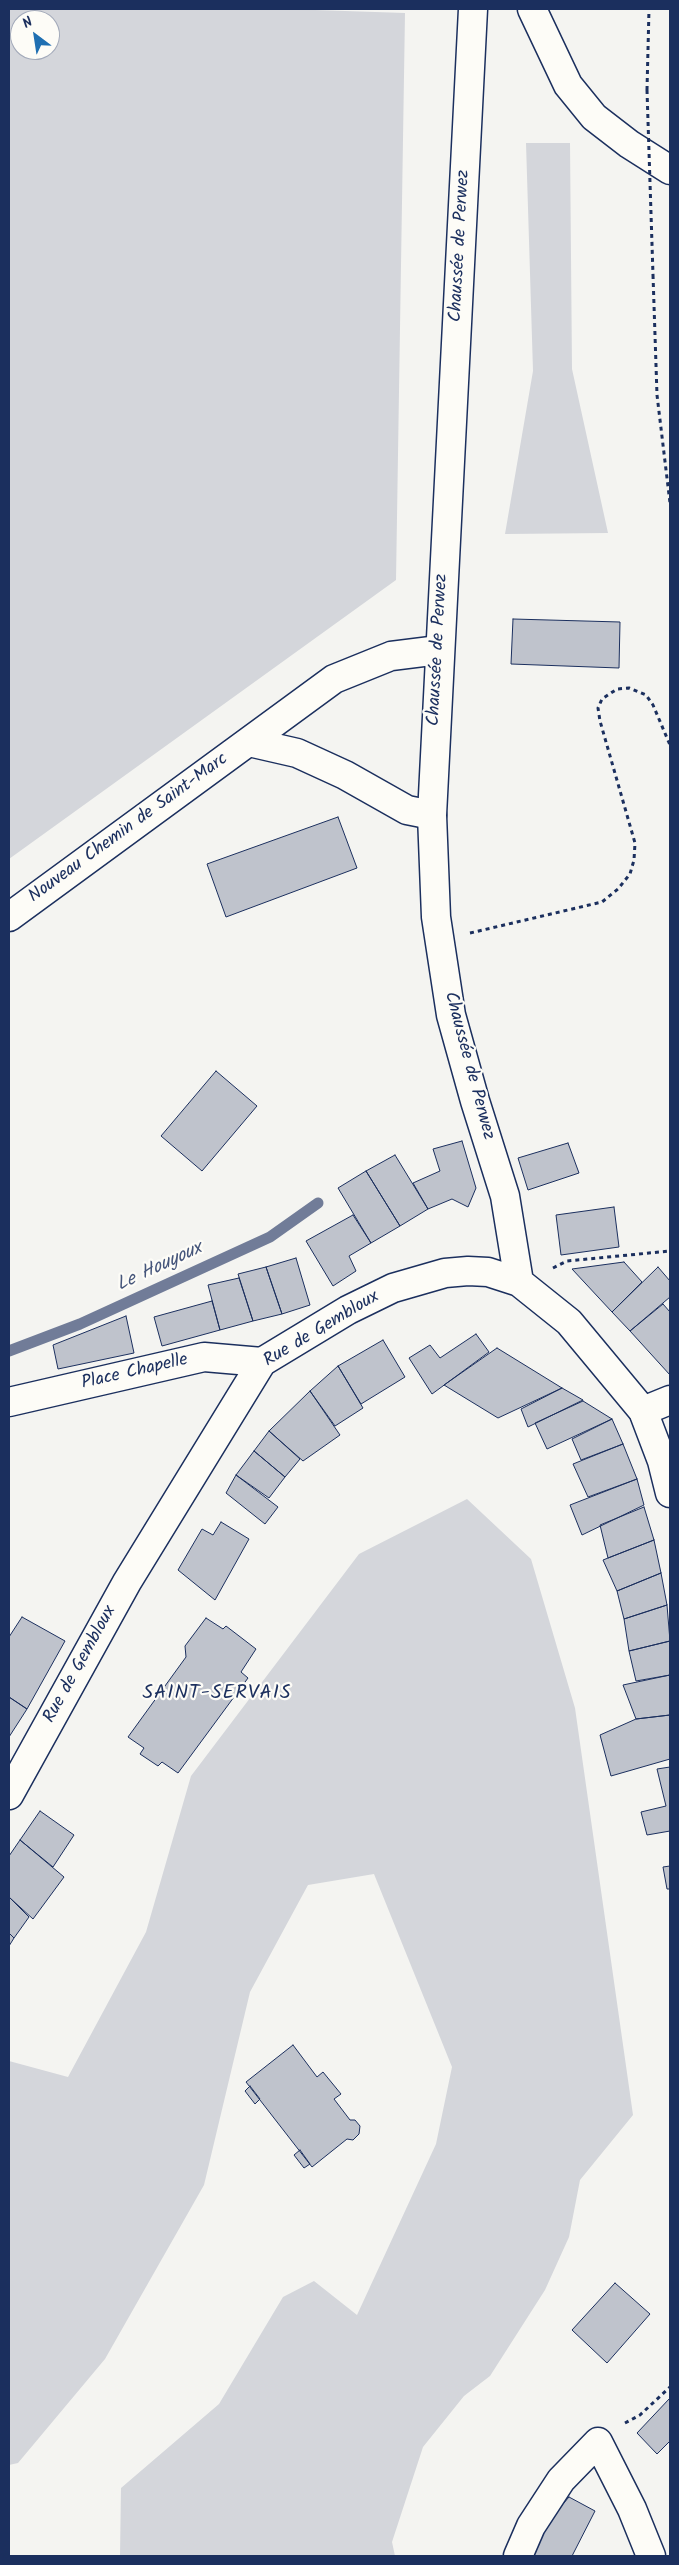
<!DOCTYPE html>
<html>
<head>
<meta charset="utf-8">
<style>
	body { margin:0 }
	#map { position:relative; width:679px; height:2565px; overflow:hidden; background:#f4f4f1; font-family:Kalam,sans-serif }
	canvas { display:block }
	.frame { position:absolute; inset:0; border:10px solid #1b2f5e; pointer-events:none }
	.north { position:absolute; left:10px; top:10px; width:50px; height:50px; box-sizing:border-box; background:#fdfcf7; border:1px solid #a3aaba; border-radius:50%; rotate:329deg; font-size:14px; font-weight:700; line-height:20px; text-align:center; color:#1b2f5e }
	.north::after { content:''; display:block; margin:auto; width:18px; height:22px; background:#1f6fb2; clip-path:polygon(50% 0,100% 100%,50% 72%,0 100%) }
</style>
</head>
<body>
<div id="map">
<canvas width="679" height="2565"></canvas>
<div class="frame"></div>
<div class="north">N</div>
</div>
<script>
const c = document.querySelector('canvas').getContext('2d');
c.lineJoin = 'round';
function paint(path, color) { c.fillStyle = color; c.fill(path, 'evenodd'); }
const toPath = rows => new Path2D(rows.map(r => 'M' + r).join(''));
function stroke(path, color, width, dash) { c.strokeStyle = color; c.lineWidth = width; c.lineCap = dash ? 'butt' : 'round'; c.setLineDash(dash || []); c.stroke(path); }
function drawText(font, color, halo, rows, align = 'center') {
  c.font = font + ' Kalam,sans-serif'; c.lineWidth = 4.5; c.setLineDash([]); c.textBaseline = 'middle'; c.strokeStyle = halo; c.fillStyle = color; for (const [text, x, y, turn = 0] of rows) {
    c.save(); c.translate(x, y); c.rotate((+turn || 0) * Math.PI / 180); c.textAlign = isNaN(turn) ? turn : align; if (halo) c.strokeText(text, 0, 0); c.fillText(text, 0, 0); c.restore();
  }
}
const green = toPath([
	[9,9,285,9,405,13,396,580,9,859],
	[20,20,50,20,50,50,20,50],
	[526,143,570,143,572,369,608,533,505,534,533,371],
	[467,1499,531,1559,575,1708,633,2115,580,2180,569,2237,545,2290,490,2376,464,2396,423,2447,392,2542,395,2556,120,2556,121,2488,219,2404,283,2297,314,2281,357,2315,436,2144,452,2067,374,1874,308,1885,250,1992,204,2185,105,2359,18,2463,9,2465,9,2061,68,2077,146,1932,191,1776,359,1554]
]);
const stream = toPath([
	[9,1351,80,1324,270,1237,318,1203]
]);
const building = toPath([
	[513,619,620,622,619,668,511,664,513,619],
	[338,817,357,868,226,917,207,864,338,817],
	[216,1071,257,1106,202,1171,161,1136,216,1071],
	[462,1141,476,1188,468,1207,452,1199,428,1209,413,1183,440,1171,433,1149,462,1141],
	[568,1143,579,1173,528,1190,518,1158,568,1143],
	[395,1155,428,1209,400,1226,366,1171,395,1155],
	[366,1171,400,1226,371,1243,338,1188,366,1171],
	[614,1207,619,1247,561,1255,556,1215,614,1207],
	[353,1215,371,1243,349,1256,356,1271,333,1286,306,1241,353,1215],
	[296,1258,310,1305,282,1314,266,1267,296,1258],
	[624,1262,642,1282,612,1312,572,1269,624,1262],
	[266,1267,282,1314,253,1321,238,1274,266,1267],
	[658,1267,670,1281,670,1297,630,1331,612,1312,658,1267],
	[239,1278,253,1321,220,1330,208,1285,239,1278],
	[212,1301,220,1330,162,1346,154,1317,212,1301],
	[663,1304,670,1312,670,1375,630,1331,663,1304],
	[126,1316,134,1353,58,1369,53,1345,126,1316],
	[476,1334,489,1352,432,1394,409,1358,430,1345,440,1358,476,1334],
	[383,1340,405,1377,361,1404,338,1366,383,1340],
	[497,1348,562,1388,498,1418,444,1385,497,1348],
	[338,1366,363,1408,335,1426,310,1391,338,1366],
	[562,1388,583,1400,528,1427,521,1409,562,1388],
	[310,1391,340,1435,303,1461,269,1431,310,1391],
	[583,1401,612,1419,547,1449,535,1423,583,1401],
	[612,1419,623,1444,581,1460,572,1439,612,1419],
	[269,1431,300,1459,285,1477,254,1451,269,1431],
	[623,1444,637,1479,588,1497,573,1464,623,1444],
	[254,1451,285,1477,269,1498,236,1475,254,1451],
	[236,1475,278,1507,265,1524,226,1493,236,1475],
	[637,1479,644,1505,582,1535,570,1505,637,1479],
	[644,1507,654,1540,608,1558,600,1525,644,1507],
	[221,1522,249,1539,215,1600,178,1570,202,1529,213,1535,221,1522],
	[654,1540,661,1573,617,1591,603,1560,654,1540],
	[661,1573,667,1605,624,1619,617,1591,661,1573],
	[667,1605,670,1641,629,1651,624,1619,667,1605],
	[22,1617,65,1641,27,1709,9,1697,9,1637,22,1617],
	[206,1618,223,1629,226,1626,256,1649,241,1672,248,1678,178,1773,162,1762,158,1766,140,1754,144,1748,128,1737,186,1657,185,1646,206,1618],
	[670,1641,670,1675,636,1681,629,1651,670,1641],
	[670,1675,670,1715,636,1719,623,1685,670,1675],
	[9,1697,27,1709,9,1737,9,1697],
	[670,1715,670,1759,611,1776,600,1735,636,1719,670,1715],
	[670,1767,670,1831,647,1835,641,1812,666,1806,657,1769,670,1767],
	[40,1811,74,1835,53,1867,20,1840,40,1811],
	[20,1840,64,1877,33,1919,9,1897,9,1856,20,1840],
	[670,1866,670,1889,667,1889,663,1867,670,1866],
	[9,1897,29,1917,14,1938,9,1933,9,1897],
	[9,1933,14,1938,9,1946,9,1933],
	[293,2045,317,2077,323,2072,341,2094,334,2099,350,2120,355,2120,360,2126,359,2134,353,2140,347,2139,312,2167,246,2082,293,2045],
	[250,2086,260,2099,255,2104,245,2091,250,2086],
	[300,2150,310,2164,304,2168,294,2155,300,2150],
	[615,2283,650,2314,607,2363,572,2330,615,2283],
	[670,2398,670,2441,657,2454,637,2433,670,2398],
	[569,2497,595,2511,572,2556,531,2556,543,2527,569,2497]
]);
const path = toPath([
	[647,90,649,9],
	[653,275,657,395,670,503],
	[470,933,602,902,618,889,630,874,634,860,635,843,600,721,598,708,602,699,617,689,629,688,646,695,653,705,670,745],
	[553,1268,567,1261,670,1251],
	[625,2423,640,2415,670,2387]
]);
const street = toPath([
	[532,9,568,85,594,117,629,144,670,170],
	[249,742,297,753,345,775,407,810,432,815],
	[9,917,334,679,391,656,439,650],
	[9,1402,204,1357,262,1362],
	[643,1411,670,1400],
	[518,2556,531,2526,561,2480,598,2442,632,2509,651,2556]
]);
const secondary = toPath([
	[473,9,432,815,436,917,451,1015,475,1101,505,1196,519,1282],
	[9,1795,127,1582,262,1362,348,1310,393,1288,445,1273,468,1271,488,1272,519,1282,569,1322,643,1411,662,1461,670,1493]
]);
const pathBridge = toPath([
	[647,90,653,275]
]);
const streetNames = [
	["Chaussée de Perwez",461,246,-87],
	["Chaussée de Perwez",439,650,-87],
	["Nouveau Chemin de Saint-Marc",129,829,-36],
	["Chaussée de Perwez",468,1066,75],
	["Rue de Gembloux",322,1330,-31],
	["Place Chapelle",135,1373,-13],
	["Rue de Gembloux",81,1665,-61]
];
const waterNames = [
	["Le Houyoux",160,1268,-25]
];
const quarterNames = [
	["SAINT-SERVAIS",217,1695]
];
paint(green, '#d4d6db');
stroke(stream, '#717c98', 11);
paint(building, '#bfc3cc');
stroke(building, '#1b2f5e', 1);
stroke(street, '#1b2f5e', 31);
stroke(secondary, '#1b2f5e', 31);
stroke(path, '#1b2f5e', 3, [4, 4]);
stroke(street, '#fdfcf7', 28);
stroke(secondary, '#fdfcf7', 28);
stroke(pathBridge, '#1b2f5e', 3, [4, 4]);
drawText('18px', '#1b2f5e', '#fdfcf7', streetNames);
drawText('italic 19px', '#46567b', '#fdfcf7', waterNames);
c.letterSpacing = '1px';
drawText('20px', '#1b2f5e', '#fdfcf7', quarterNames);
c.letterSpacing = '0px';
</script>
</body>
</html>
